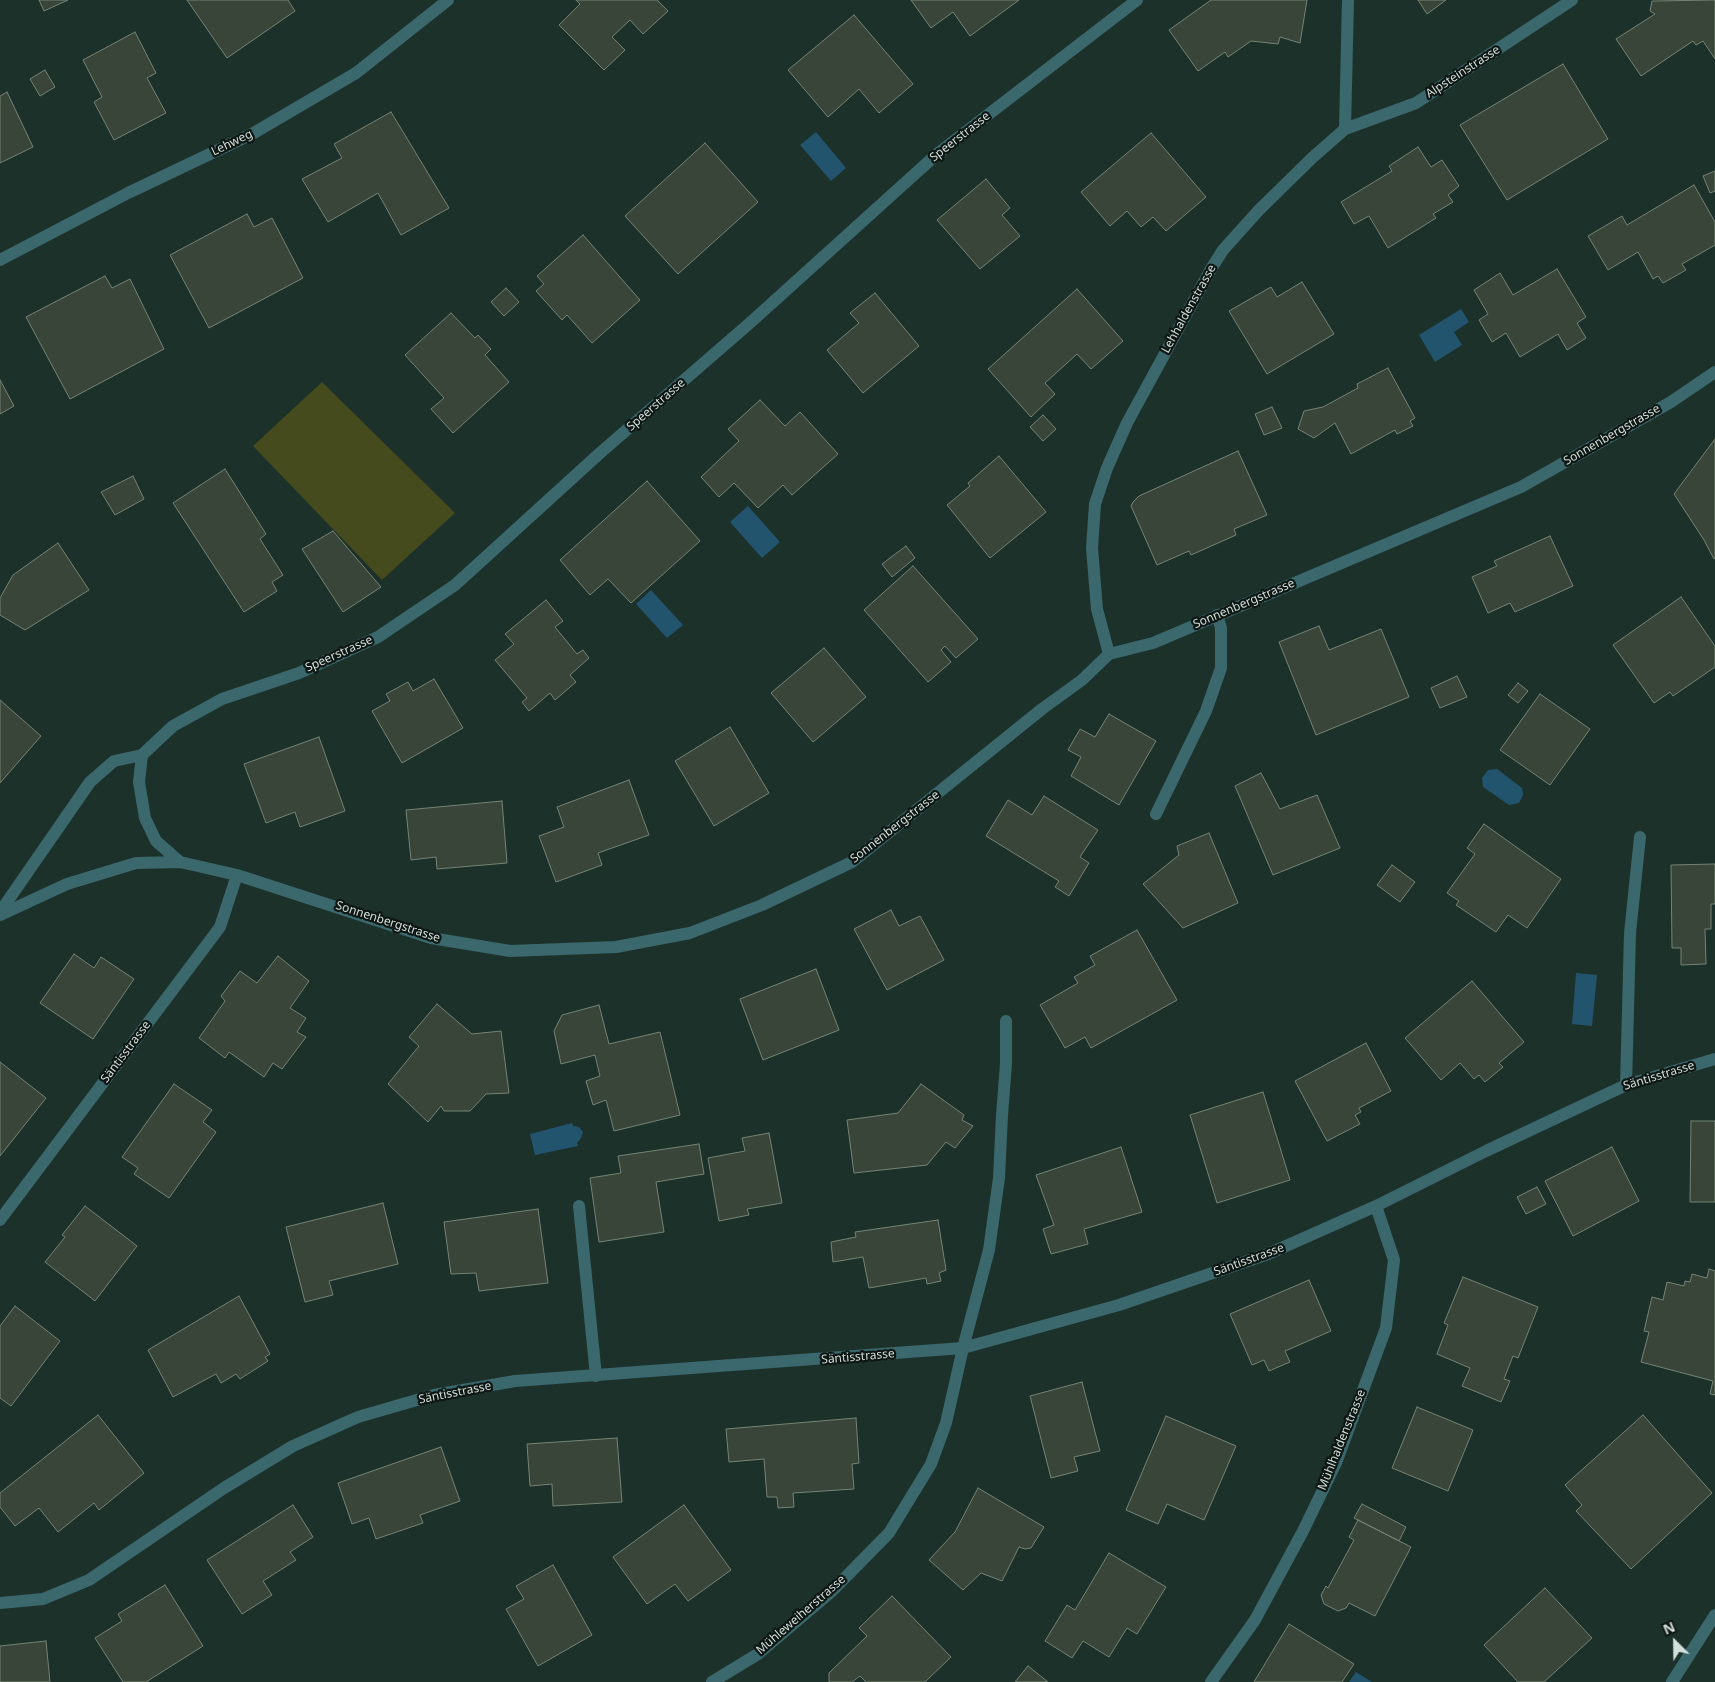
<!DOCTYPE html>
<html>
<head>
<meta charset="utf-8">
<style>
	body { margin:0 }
	#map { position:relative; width:1715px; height:1682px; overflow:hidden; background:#1d312b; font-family:"Noto Sans",sans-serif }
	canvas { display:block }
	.north { position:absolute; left:1650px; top:1617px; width:50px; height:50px; -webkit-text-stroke:4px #0e1714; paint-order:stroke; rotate:337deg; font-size:14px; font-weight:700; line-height:20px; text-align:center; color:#d2dfda }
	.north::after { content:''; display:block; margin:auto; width:18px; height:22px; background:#d2dfda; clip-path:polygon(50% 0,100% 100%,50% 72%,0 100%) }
</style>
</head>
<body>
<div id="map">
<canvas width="1715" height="1682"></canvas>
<div class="north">N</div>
</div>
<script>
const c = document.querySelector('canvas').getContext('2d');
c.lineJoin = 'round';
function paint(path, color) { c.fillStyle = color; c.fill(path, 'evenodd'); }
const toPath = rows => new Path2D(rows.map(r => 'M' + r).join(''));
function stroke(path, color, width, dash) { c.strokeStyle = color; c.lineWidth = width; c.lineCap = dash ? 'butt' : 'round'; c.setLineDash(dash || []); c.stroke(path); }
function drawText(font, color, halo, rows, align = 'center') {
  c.font = font + ' "Noto Sans",sans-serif'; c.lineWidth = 4.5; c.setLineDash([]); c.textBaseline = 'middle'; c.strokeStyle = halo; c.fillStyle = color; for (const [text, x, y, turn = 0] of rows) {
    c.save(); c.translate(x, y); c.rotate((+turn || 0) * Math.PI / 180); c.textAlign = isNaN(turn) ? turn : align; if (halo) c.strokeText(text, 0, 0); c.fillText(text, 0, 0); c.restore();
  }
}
const green = toPath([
	[322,382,455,513,382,580,253,446]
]);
const water = toPath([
	[816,132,846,168,831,181,800,145],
	[1461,309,1469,322,1454,332,1462,345,1435,362,1419,335],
	[748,506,780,542,762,558,730,522],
	[651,590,683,625,667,638,636,604],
	[1497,769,1522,788,1523,795,1519,803,1509,805,1483,787,1482,778,1488,770],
	[1576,973,1597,975,1592,1026,1572,1024],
	[572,1123,573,1126,579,1127,583,1132,581,1138,577,1143,578,1146,535,1155,530,1134],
	[1356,1672,1372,1682,1349,1682]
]);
const building = toPath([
	[39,0,68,0,44,11,39,0],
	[187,0,288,0,295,11,227,58,187,0],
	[576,0,657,0,668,11,643,34,630,20,612,37,625,50,604,70,559,25,580,4,576,0],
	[911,0,1019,0,970,36,953,12,931,28,911,0],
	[1211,0,1307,0,1300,43,1280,37,1278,44,1251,41,1228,57,1225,52,1198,71,1169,30,1211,0],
	[1418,0,1446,0,1427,14,1418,0],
	[1715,0,1715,59,1703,41,1696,45,1693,41,1641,76,1616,39,1655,14,1650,11,1652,1,1715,0],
	[854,15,913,84,879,113,859,89,828,117,788,70,854,15],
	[135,32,156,73,147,78,166,113,114,140,94,102,102,97,83,60,135,32],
	[1563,64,1608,139,1507,200,1460,125,1563,64],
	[45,70,55,87,40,96,30,79,45,70],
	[7,92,33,147,0,163,0,96,7,92],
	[391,112,449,208,401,235,378,193,328,222,302,179,342,158,334,144,391,112],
	[1151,133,1206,197,1166,231,1153,217,1141,227,1127,211,1110,226,1081,192,1151,133],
	[705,143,758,202,678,274,625,216,705,143],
	[1418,147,1431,167,1442,160,1459,186,1448,195,1453,202,1433,214,1436,218,1388,248,1369,216,1354,224,1341,202,1392,171,1389,166,1418,147],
	[1715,171,1715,191,1710,193,1703,176,1715,171],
	[986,179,1010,208,1002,215,1020,236,980,269,937,220,986,179],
	[1694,185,1715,222,1715,245,1682,264,1686,270,1663,283,1658,276,1653,279,1638,252,1608,270,1588,236,1622,216,1627,225,1694,185],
	[247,214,254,227,272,218,303,278,209,328,170,255,247,214],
	[583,235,640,300,592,343,567,315,562,320,536,291,544,284,537,276,583,235],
	[1557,269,1586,317,1577,323,1586,338,1567,350,1558,334,1520,357,1506,333,1492,342,1479,320,1488,314,1474,290,1500,273,1513,295,1557,269],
	[105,276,112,288,130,279,164,349,70,399,26,317,105,276],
	[1302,282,1334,334,1267,374,1229,311,1271,287,1277,297,1302,282],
	[506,288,519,302,504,316,491,302,506,288],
	[1077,289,1123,341,1091,369,1077,354,1045,383,1055,394,1031,417,988,369,1077,289],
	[875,293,919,346,863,393,827,350,859,323,850,313,875,293],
	[451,313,475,338,478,335,491,349,485,355,509,382,453,433,431,409,444,398,405,355,451,313],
	[1388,368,1415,418,1410,421,1413,426,1397,434,1395,430,1351,454,1335,423,1314,438,1298,429,1304,411,1323,407,1358,388,1357,384,1388,368],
	[0,380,14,406,0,414,0,380],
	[760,400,785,426,800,412,838,454,792,495,783,485,758,508,734,483,719,497,701,477,739,441,728,429,760,400],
	[1272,407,1282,428,1264,435,1255,414,1272,407],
	[1043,415,1056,429,1043,441,1030,427,1043,415],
	[1715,439,1715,558,1714,559,1704,540,1674,494,1715,439],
	[1238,451,1267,515,1234,529,1236,535,1191,555,1189,551,1157,565,1131,506,1133,502,1139,496,1238,451],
	[999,456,1046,512,990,558,947,505,970,486,968,483,999,456],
	[225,469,266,534,260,539,283,575,272,582,277,591,244,612,173,503,225,469],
	[133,476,144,499,115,515,101,492,133,476],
	[647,481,700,541,631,603,608,579,590,595,560,560,647,481],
	[333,531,381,587,343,612,302,549,333,531],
	[1550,536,1573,586,1515,612,1510,603,1488,613,1472,577,1497,566,1494,561,1550,536],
	[58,543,89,590,25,630,0,615,0,598,13,575,58,543],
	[906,546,915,558,892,577,882,564,906,546],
	[913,566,978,639,956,658,945,646,941,650,951,662,928,682,864,610,913,566],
	[1681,597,1715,646,1715,667,1673,696,1670,692,1654,703,1613,645,1681,597],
	[546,600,563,621,555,627,577,654,583,650,589,658,570,675,576,682,555,700,550,693,529,711,522,702,527,698,495,660,514,644,505,634,546,600],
	[1319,626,1329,650,1381,629,1409,697,1316,735,1279,642,1319,626],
	[824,648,866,697,813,742,771,693,824,648],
	[1457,676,1467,697,1440,708,1431,688,1457,676],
	[434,679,463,728,402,763,372,711,390,701,386,694,408,682,413,691,434,679],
	[1518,683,1528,691,1518,703,1508,695,1518,683],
	[1540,694,1590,729,1550,785,1500,750,1540,694],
	[0,700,41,736,0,783,0,700],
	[1109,714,1156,741,1119,805,1071,776,1081,757,1068,750,1080,729,1095,737,1109,714],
	[730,727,769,793,714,826,675,761,730,727],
	[319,737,345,811,300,827,295,812,266,823,244,764,319,737],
	[1261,773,1280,809,1317,795,1340,848,1273,875,1235,786,1261,773],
	[629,780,649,835,598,853,602,865,556,882,539,836,564,827,557,807,629,780],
	[1044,796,1098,830,1080,857,1089,863,1069,896,1055,887,1059,881,986,836,1008,800,1032,815,1044,796],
	[502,801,507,863,437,869,436,857,411,860,406,810,502,801],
	[1484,824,1561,879,1527,928,1508,915,1496,932,1456,905,1459,901,1447,893,1475,854,1467,848,1484,824],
	[1209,833,1238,903,1183,928,1143,884,1179,855,1177,846,1209,833],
	[1715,864,1715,904,1711,904,1711,929,1705,929,1706,964,1681,965,1681,948,1672,948,1671,865,1715,864],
	[1392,865,1415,882,1400,902,1377,885,1392,865],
	[891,910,899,926,920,916,944,960,887,990,854,929,891,910],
	[1137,930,1177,1000,1091,1048,1085,1037,1065,1048,1040,1005,1078,983,1074,977,1095,965,1090,956,1137,930],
	[74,954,94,968,101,957,134,979,93,1039,40,1003,74,954],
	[278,956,309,981,290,1008,306,1018,297,1032,306,1037,282,1069,273,1063,264,1077,229,1052,225,1058,199,1038,225,1001,221,996,240,971,257,983,278,956],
	[816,969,839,1030,763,1060,740,999,816,969],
	[1472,981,1524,1042,1499,1063,1503,1067,1485,1082,1479,1075,1474,1079,1460,1063,1441,1080,1405,1038,1472,981],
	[437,1004,472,1034,501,1031,509,1093,486,1094,470,1111,444,1111,441,1106,428,1122,388,1084,419,1046,409,1037,437,1004],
	[599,1005,609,1044,660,1032,680,1115,614,1131,606,1100,593,1105,586,1081,600,1076,595,1055,561,1064,554,1031,562,1015,599,1005],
	[1366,1043,1391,1091,1359,1108,1361,1112,1355,1115,1360,1124,1327,1141,1295,1081,1366,1043],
	[0,1062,46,1098,0,1156,0,1062],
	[174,1084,212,1110,203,1122,216,1132,169,1198,134,1174,138,1168,122,1157,174,1084],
	[921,1084,964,1115,962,1120,973,1126,955,1148,946,1142,927,1165,854,1173,847,1120,898,1113,921,1084],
	[1263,1092,1290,1180,1217,1203,1190,1115,1263,1092],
	[1691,1121,1715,1121,1715,1202,1690,1202,1691,1121],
	[769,1133,782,1203,747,1209,749,1215,719,1221,708,1158,745,1151,742,1138,769,1133],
	[699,1144,704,1174,656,1182,664,1232,599,1242,590,1178,621,1173,618,1156,699,1144],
	[1121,1147,1142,1212,1084,1229,1088,1244,1051,1254,1043,1229,1054,1225,1036,1175,1121,1147],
	[1612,1147,1639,1201,1573,1236,1545,1181,1612,1147],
	[1537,1187,1546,1204,1526,1214,1517,1197,1537,1187],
	[383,1203,398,1264,329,1281,333,1295,305,1302,286,1227,383,1203],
	[85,1206,137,1246,95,1301,45,1262,65,1237,62,1235,85,1206],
	[538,1209,548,1283,479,1291,476,1273,451,1274,444,1222,538,1209],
	[938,1220,946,1270,939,1273,941,1281,927,1284,926,1278,869,1288,863,1257,833,1262,831,1242,856,1237,855,1232,938,1220],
	[1709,1269,1715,1271,1715,1395,1710,1394,1713,1381,1641,1362,1649,1332,1644,1331,1652,1297,1663,1300,1667,1282,1684,1286,1685,1281,1690,1282,1692,1274,1707,1278,1709,1269],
	[1463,1277,1538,1307,1518,1358,1513,1356,1504,1379,1510,1381,1501,1402,1462,1386,1470,1368,1437,1354,1448,1325,1444,1323,1463,1277],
	[1309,1280,1331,1331,1285,1351,1290,1362,1269,1371,1264,1360,1252,1365,1230,1314,1309,1280],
	[239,1296,270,1354,265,1357,268,1361,240,1379,236,1374,221,1383,216,1374,173,1397,148,1350,239,1296],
	[15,1306,60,1341,11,1406,0,1398,0,1326,15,1306],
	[1082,1382,1100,1451,1074,1457,1078,1471,1051,1478,1030,1396,1082,1382],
	[1417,1407,1473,1430,1448,1491,1392,1468,1417,1407],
	[98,1415,144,1473,99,1510,94,1503,58,1532,39,1508,15,1526,0,1507,0,1493,98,1415],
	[1643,1415,1712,1493,1631,1569,1576,1511,1582,1505,1565,1485,1643,1415],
	[1166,1416,1236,1446,1204,1520,1167,1504,1158,1524,1126,1510,1166,1416],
	[856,1418,859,1463,852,1464,854,1489,793,1493,794,1507,778,1508,777,1497,767,1497,764,1459,729,1462,726,1429,856,1418],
	[617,1438,622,1502,553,1506,552,1484,530,1486,527,1444,617,1438],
	[441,1447,460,1501,420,1515,423,1523,376,1539,369,1518,352,1524,338,1483,441,1447],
	[978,1488,1044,1527,1031,1548,1025,1549,1019,1547,1002,1581,981,1573,963,1590,929,1560,955,1532,978,1488],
	[1362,1504,1406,1527,1399,1541,1354,1518,1362,1504],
	[293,1505,313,1537,290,1552,296,1560,263,1581,272,1595,242,1614,207,1560,293,1505],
	[684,1505,731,1570,688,1601,675,1584,647,1604,613,1557,684,1505],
	[1358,1520,1411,1547,1375,1616,1349,1603,1346,1608,1338,1611,1324,1604,1321,1595,1326,1586,1328,1588,1354,1540,1349,1537,1358,1520],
	[1109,1553,1166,1587,1137,1634,1127,1628,1109,1657,1083,1641,1072,1658,1045,1641,1067,1605,1075,1610,1109,1553],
	[553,1565,592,1635,538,1666,506,1609,524,1599,516,1586,553,1565],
	[165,1585,203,1646,146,1682,123,1682,95,1638,122,1621,118,1614,165,1585],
	[1545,1588,1592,1638,1544,1682,1518,1682,1484,1645,1545,1588],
	[892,1596,951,1657,925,1682,866,1682,860,1676,852,1682,829,1682,829,1673,867,1636,859,1628,892,1596],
	[1289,1624,1354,1664,1342,1682,1254,1682,1289,1624],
	[46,1641,50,1682,0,1682,0,1646,46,1641],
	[1028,1666,1048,1682,1015,1682,1028,1666]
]);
const service = toPath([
	[0,260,128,193,252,134,356,73,448,0],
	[1156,814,1206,711,1221,668,1221,628,1217,615],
	[1626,1085,1630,933,1640,837],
	[579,1206,596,1376],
	[963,1348,989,1250,999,1178,1002,1115,1006,1064,1006,1021]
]);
const minor = toPath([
	[1345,129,1416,103,1572,0],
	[1109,654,1097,609,1092,548,1095,504,1107,468,1127,423,1211,269,1223,250,1259,210,1312,158,1345,129,1348,0],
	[142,755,139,782,145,818,156,841,180,862],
	[0,912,90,782,114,761,142,755,173,726,222,699,299,673,378,637,455,585,600,453,751,322,937,154,1137,0],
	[0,915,67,884,136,863,180,862,237,875,431,938,510,951,616,947,690,933,762,905,852,862,1042,709,1082,680,1109,654,1153,643,1521,487,1671,402,1715,372],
	[0,1220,220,927,237,875],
	[0,1603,43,1599,89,1580,224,1488,293,1446,358,1417,434,1395,515,1381,963,1348,1119,1305,1268,1254,1376,1206,1486,1151,1626,1085,1715,1059],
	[712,1682,758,1654,831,1592,889,1533,931,1464,946,1423,963,1348],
	[1211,1682,1255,1620,1303,1531,1336,1463,1386,1328,1394,1260,1376,1206],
	[1672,1682,1715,1615]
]);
const streetNames = [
	["Alpsteinstrasse",1463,72,-33],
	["Speerstrasse",960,137,-38],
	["Lehweg",232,143,-26],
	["Lehhaldenstrasse",1189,309,-61],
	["Speerstrasse",656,405,-41],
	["Sonnenbergstrasse",1612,435,-30],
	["Sonnenbergstrasse",1244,604,-23],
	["Speerstrasse",339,654,-24],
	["Sonnenbergstrasse",895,827,-38],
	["Sonnenbergstrasse",388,922,18],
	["Säntisstrasse",126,1052,-53],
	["Säntisstrasse",1659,1076,-17],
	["Säntisstrasse",1249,1260,-20],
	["Säntisstrasse",858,1357,-5],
	["Säntisstrasse",455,1393,-11],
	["Mühlhaldenstrasse",1342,1440,-68],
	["Mühleweiherstrasse",801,1615,-41]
];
paint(green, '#454b1c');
paint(water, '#22546e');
paint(building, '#384538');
stroke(building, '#758475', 1);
stroke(service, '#3a686d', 12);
stroke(minor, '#3a686d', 12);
drawText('12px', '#d2dfda', '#0e1714', streetNames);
</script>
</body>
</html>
